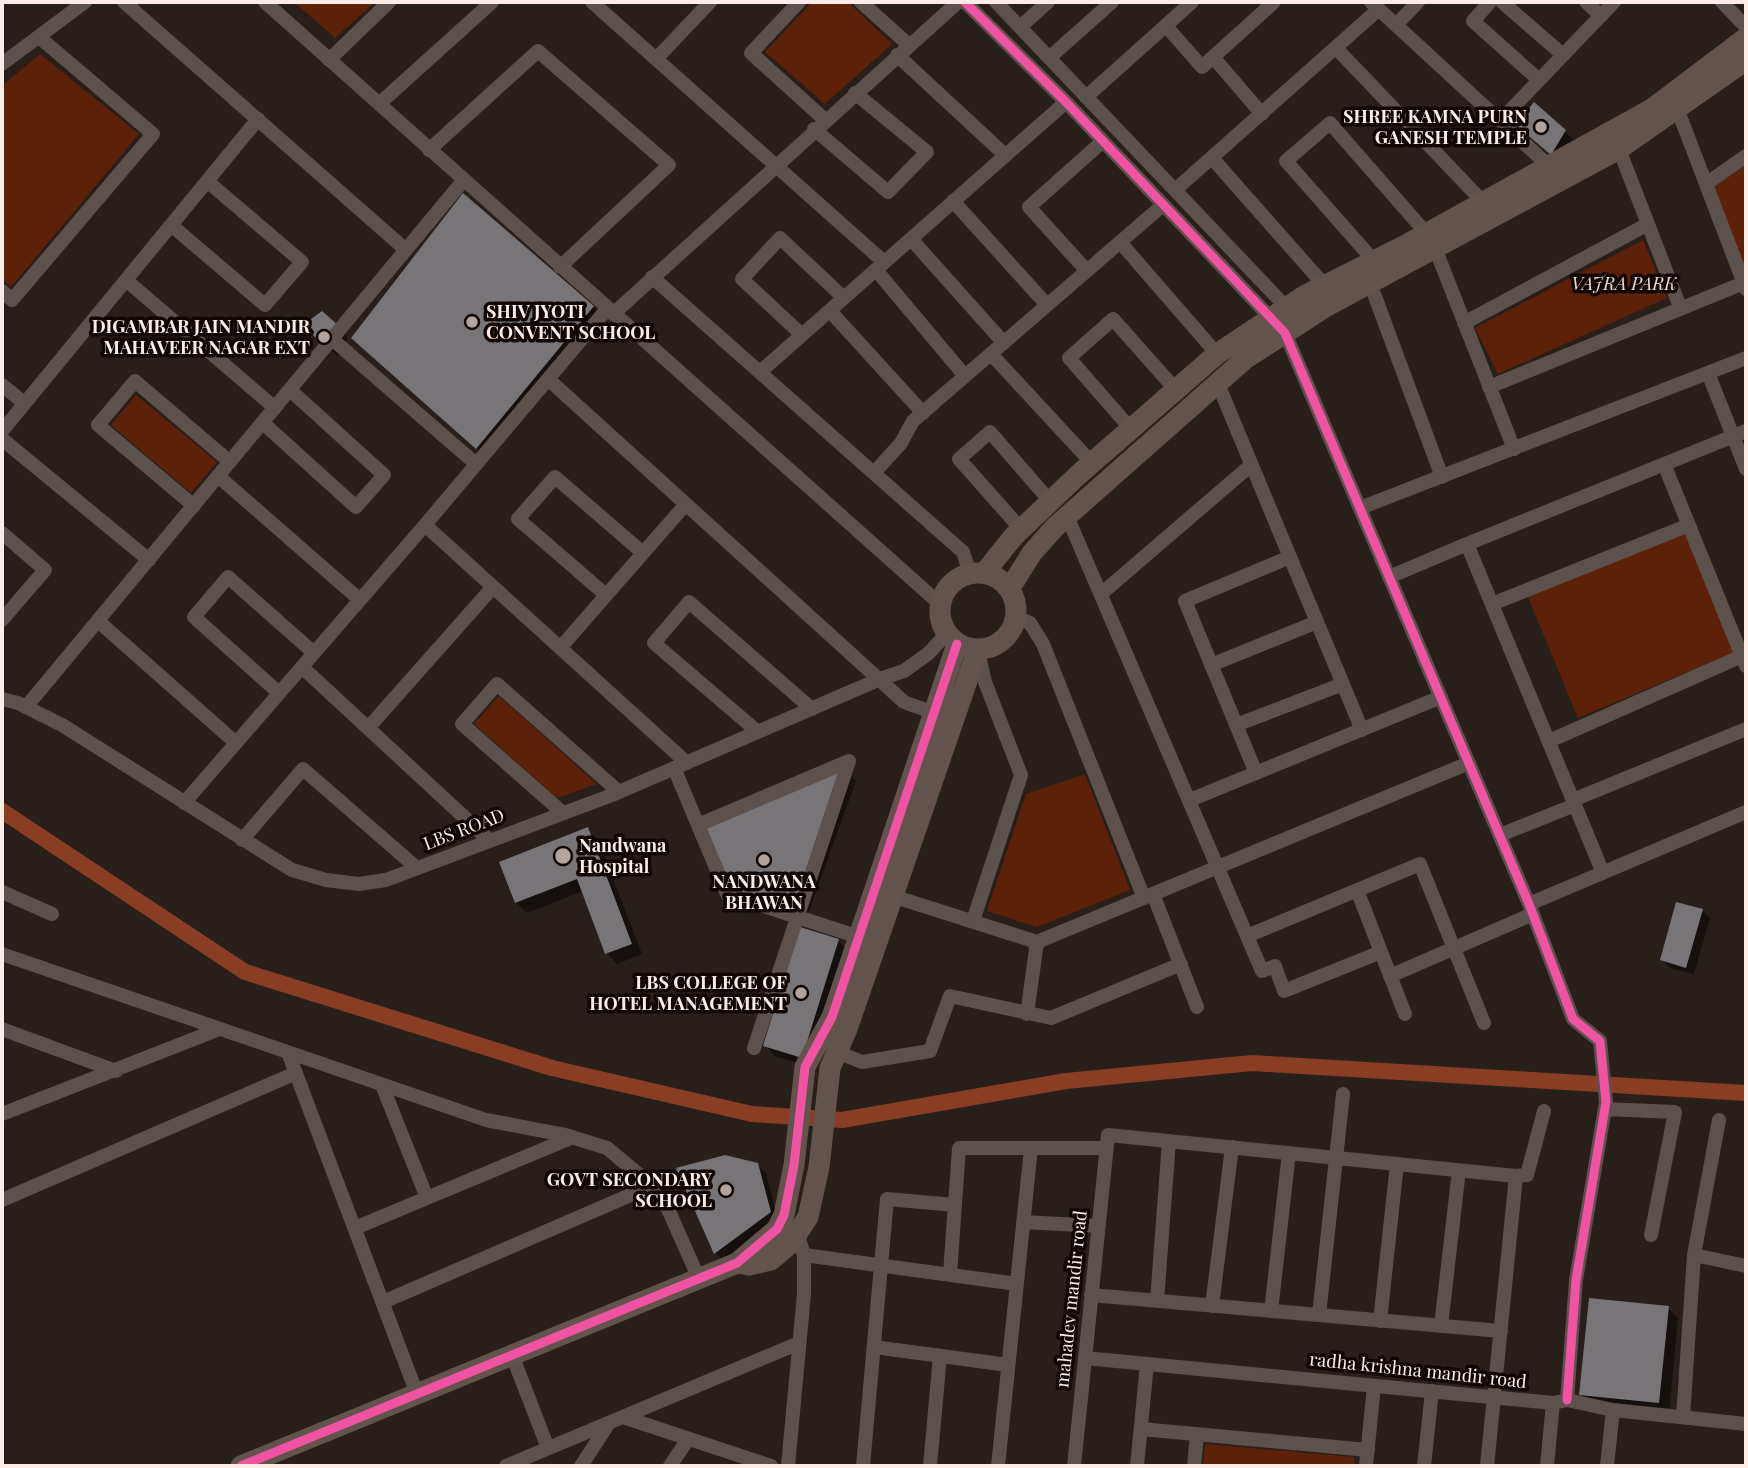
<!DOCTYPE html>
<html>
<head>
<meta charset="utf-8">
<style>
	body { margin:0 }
	#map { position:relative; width:1748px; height:1468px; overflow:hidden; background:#281e1a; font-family:"Playfair Display",serif }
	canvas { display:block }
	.frame { position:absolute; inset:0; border:4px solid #fbece7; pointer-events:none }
</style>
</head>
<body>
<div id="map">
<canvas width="1748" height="1468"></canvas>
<div class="frame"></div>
</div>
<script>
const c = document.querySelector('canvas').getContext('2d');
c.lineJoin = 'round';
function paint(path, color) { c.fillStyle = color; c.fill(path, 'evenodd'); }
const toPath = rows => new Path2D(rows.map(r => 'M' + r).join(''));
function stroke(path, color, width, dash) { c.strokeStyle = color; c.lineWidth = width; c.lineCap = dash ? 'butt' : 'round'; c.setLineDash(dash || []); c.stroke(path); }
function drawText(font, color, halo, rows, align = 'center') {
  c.font = font + ' "Playfair Display",serif'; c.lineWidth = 7; c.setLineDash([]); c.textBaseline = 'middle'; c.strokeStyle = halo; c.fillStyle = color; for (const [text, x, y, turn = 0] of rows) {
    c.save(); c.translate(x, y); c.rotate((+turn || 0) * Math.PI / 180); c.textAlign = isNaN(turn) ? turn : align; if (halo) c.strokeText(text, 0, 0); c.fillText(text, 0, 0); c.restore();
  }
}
const green = toPath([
	[294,2,375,2,335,38],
	[812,2,848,2,892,44,825,104,765,52],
	[40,54,139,134,11,287,2,279,2,86],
	[1746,165,1746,272,1713,188],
	[1643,240,1667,298,1498,374,1475,328],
	[136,395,217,462,191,493,111,425],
	[1684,532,1734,652,1578,718,1528,597],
	[499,696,597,784,557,798,474,724],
	[1085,774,1130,890,1037,927,987,911,1026,794],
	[1205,1444,1354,1457,1354,1466,1203,1466]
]);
const shadow = toPath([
	[1534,105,1573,139,1560,161,1526,132],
	[593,307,600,315,485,455,361,346],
	[306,325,338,327,348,338,337,356],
	[845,770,856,781,805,922,705,828],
	[588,830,598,840,642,954,617,964,607,953,583,891,527,913,516,902],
	[1702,910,1710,918,1694,974,1670,968,1662,960],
	[838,941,849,951,813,1067,775,1056,765,1045],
	[757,1165,766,1173,778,1220,723,1261,716,1253,678,1169],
	[1668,1308,1678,1318,1669,1413,1592,1405,1581,1395]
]);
const canal = toPath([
	[2,811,245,972,552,1068,752,1114,842,1120,1066,1081,1252,1063,1746,1093]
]);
const building = toPath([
	[1534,102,1566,130,1551,155,1516,125],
	[463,193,594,306,476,449,351,338],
	[322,311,339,326,325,347,303,325],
	[847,768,794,913,727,894,703,827],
	[588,827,632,944,605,954,577,879,515,903,499,862],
	[1676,902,1703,909,1686,968,1660,960],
	[800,927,839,939,802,1058,763,1046],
	[725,1155,758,1163,771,1212,714,1254,676,1168],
	[1589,1298,1669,1306,1659,1403,1579,1395]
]);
const street = toPath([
	[124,2,406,250],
	[265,2,940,604],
	[592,2,884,262],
	[799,2,751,53,824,119],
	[861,2,909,45],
	[965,2,1066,102,1285,333,1529,904,1573,1019,1600,1041,1606,1102,1576,1280,1567,1400],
	[996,2,1287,308,1287,314],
	[1371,2,1550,167],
	[1490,2,1473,21,1539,80],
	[1502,2,1563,55],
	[1586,2,1601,16],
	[1722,2,1746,27],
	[1396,25,1418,2],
	[1166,26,1202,67,1274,2],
	[1020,27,1048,2],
	[1336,48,1484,203],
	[897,55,1005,155],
	[1213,57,1262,114],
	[1049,58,1112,2],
	[656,59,710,2],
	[329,60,389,2],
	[2,64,85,2],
	[1086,97,1192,2],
	[379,104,492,2],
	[1677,108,1746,289],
	[1500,121,1614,2],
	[814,129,888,192,927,152,855,93],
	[1619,149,1680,307],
	[429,150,538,51,669,165,560,267],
	[1212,158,1325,286],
	[1706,184,1746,156],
	[1175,190,1379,9],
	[953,201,1047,305],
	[171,225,265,305,302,262,207,181],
	[911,239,1004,343],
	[1120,242,1217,354],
	[1435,248,1514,449],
	[1374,261,1286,161,1330,123,1427,234],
	[876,270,965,376],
	[1087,271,1029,207,1103,141],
	[652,277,963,552,970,573],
	[126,280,275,408],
	[1370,283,1442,477],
	[2,291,12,300,153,134,39,37],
	[830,311,923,413],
	[613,314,958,2],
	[1464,323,1648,224],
	[802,335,742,279,780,238,844,298],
	[332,339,476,464],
	[991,354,1092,463],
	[760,372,1066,102],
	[1708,373,1746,469],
	[548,379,904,702,934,713],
	[1218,384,1362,730],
	[2,385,24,403],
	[1489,387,1746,282],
	[263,423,356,507,384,475,290,390],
	[1131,429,1069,358,1113,319,1176,390],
	[2,431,258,119],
	[2,439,149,560],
	[1664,464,1746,666],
	[874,473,901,443,913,421,1163,205],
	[218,476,360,600],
	[194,506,98,425,135,381,230,462],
	[1360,508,1746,358],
	[1067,516,1262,971,1275,966,1284,991,1381,952],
	[425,525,687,763],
	[1021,529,959,459,990,432,1050,501],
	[2,533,45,570,2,620],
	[1467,544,1746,431],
	[1389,577,1467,544,1603,873],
	[1101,594,1251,465],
	[606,595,518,519,555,477,643,553],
	[1492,604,1689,525],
	[1016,617,1030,623,1043,644,1144,898],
	[98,621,236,743],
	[560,648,686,504],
	[1211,665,1317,622],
	[302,667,490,841],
	[279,693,194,617,228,577,314,653],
	[2,699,18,703,62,725,292,870,326,880,359,884,386,880,612,795,880,679,904,671,929,653,947,633],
	[26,707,463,181],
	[1236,725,1343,684],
	[368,728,493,587],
	[758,732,654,643,689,602,812,709],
	[1549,741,1742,656],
	[674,768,727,894,859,937],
	[1256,773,1185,601,1290,557],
	[1190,800,1441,697],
	[1573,800,1746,729],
	[184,803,425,525,607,309],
	[563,813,462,724,497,684,619,792],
	[698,825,849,761,754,1048],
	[1500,835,1575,805],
	[242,840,303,769,417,868],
	[1357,890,1405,1014],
	[2,892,52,914],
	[886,894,1037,942,1469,763],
	[1153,894,1197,1007],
	[1529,904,1746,812],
	[973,921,1021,775,985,682,978,651],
	[1247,936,1420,864,1484,1023],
	[2,954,486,1120,565,1135,607,1148,637,1173,668,1209,699,1279],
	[1390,976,1533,914],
	[1027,1014,1037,942],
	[2,1029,116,1071],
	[837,1052,862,1062,930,1051,950,996,1051,1018,1181,964],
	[289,1055,417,1394],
	[382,1085,427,1198],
	[1605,1109,1675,1112,1651,1235],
	[2,1114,217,1030],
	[2,1200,296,1073],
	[1023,1222,1099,1226],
	[355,1228,573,1137],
	[804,1255,1017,1284],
	[1694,1255,1746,1266],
	[950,1274,959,1148,1107,1148],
	[1091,1295,1501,1331],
	[1157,1301,1169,1141],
	[383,1302,649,1187],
	[1212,1306,1232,1147],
	[1271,1311,1289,1153],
	[1319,1315,1343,1094],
	[1380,1321,1397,1164],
	[1441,1326,1459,1170],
	[874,1347,1008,1365],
	[512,1355,548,1448],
	[1085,1358,1553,1403,1567,1400,1613,1410,1746,1424],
	[623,1417,771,1466],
	[1683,1417,1694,1255,1719,1120],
	[1141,1429,1368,1450],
	[506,1466,799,1343],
	[581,1466,609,1423],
	[670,1466,688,1439],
	[788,1466,804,1294,804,1255,796,1229],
	[863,1466,887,1199,955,1205],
	[930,1466,940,1356],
	[998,1466,1031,1148],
	[1074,1466,1108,1135,1516,1176,1527,1175,1544,1111],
	[1137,1466,1147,1364],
	[1194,1466,1197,1434],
	[1366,1466,1374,1386],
	[1424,1466,1432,1391],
	[1487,1466,1516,1176],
	[1547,1466,1553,1403],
	[1607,1466,1613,1410]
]);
const secondary = toPath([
	[985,572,1013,537,1078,475,1217,354,1304,296,1406,245,1652,109,1746,38],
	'940 611a38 38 0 1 1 76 0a38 38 0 1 1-76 0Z',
	[1010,588,1032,553,1055,527,1245,359,1327,306,1619,149,1746,60],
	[737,1263,749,1265,771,1260,791,1243,808,1217,819,1167,830,1068,847,1029,978,649],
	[241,1466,737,1263,777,1229,784,1215,794,1165,805,1067,832,1017,957,644]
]);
const cycleway = toPath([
	[965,2,1066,102,1285,333,1529,904,1573,1019,1600,1041,1606,1102,1576,1280,1567,1400],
	[241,1466,737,1263,777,1229,784,1215,794,1165,805,1067,832,1017,957,644]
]);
const markers = [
	[1541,127,7,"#b1a49f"],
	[472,322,7,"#b1a49f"],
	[324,337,7,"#b1a49f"],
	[563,856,9,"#b1a49f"],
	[764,860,7,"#b1a49f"],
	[801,993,7,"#b1a49f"],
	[726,1190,7,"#b1a49f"]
];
const poiNames = [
	["SHREE KAMNA PURN",1527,117],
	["GANESH TEMPLE",1527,138],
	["SHIV JYOTI",486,312,"left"],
	["CONVENT SCHOOL",486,333,"left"],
	["DIGAMBAR JAIN MANDIR",310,327],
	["MAHAVEER NAGAR EXT",310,348],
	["Nandwana",579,846,"left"],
	["Hospital",579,867,"left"],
	["NANDWANA",764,882,"center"],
	["BHAWAN",764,903,"center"],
	["LBS COLLEGE OF",787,983],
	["HOTEL MANAGEMENT",787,1004],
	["GOVT SECONDARY",712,1180],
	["SCHOOL",712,1201]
];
const parkNames = [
	["VAJRA PARK",1624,284]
];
const streetNames = [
	["LBS ROAD",464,830,-21],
	["mahadev mandir road",1072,1299,-84],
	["radha krishna mandir road",1418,1371,6]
];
paint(green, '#5d210a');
paint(shadow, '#0007');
stroke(canal, '#893d24', 16);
paint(building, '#777578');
stroke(street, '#5d514d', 14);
stroke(secondary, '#62534d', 21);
stroke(cycleway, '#f153a3', 9);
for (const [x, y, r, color] of markers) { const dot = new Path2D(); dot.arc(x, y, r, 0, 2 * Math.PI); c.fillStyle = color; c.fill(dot); stroke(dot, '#100705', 2.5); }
drawText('bold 18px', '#fbece7', '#100705', poiNames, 'right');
drawText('italic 18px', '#eed5cd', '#100705', parkNames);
drawText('18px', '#fbece7', '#100705', streetNames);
</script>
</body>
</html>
